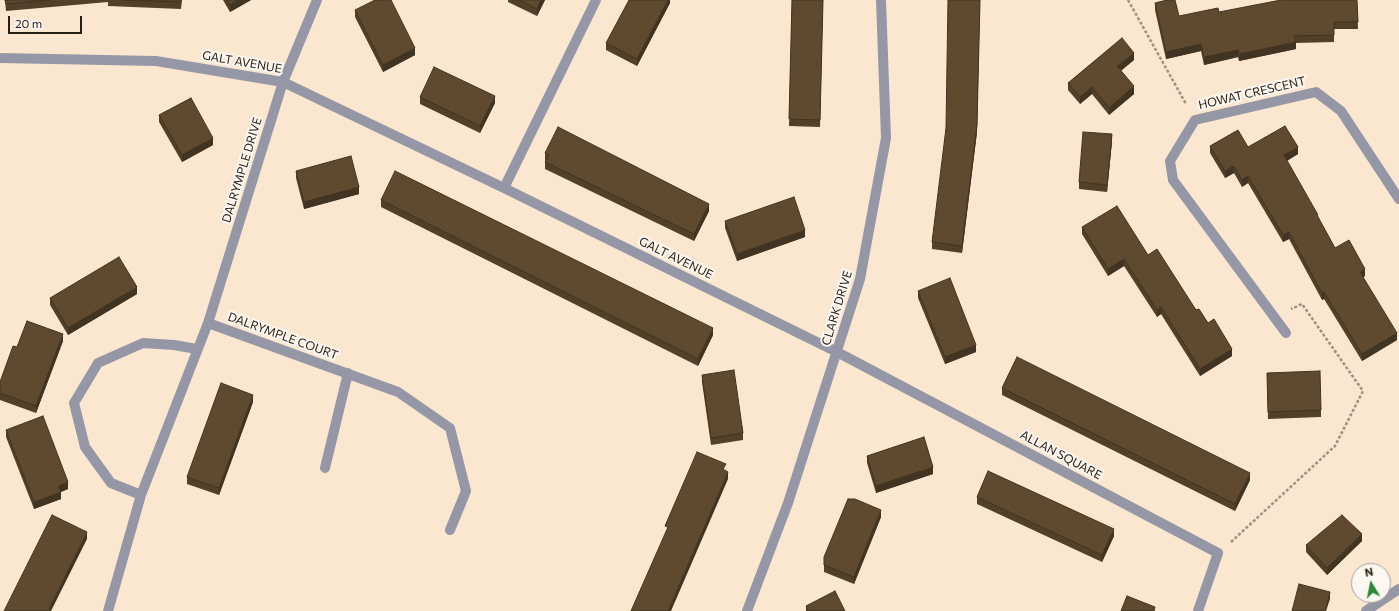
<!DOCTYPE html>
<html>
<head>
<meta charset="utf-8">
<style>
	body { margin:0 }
	#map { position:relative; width:1399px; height:611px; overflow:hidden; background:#fbe7cf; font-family:Commissioner,sans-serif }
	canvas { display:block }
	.north { position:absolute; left:1351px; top:563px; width:40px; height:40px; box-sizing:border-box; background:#fcf7f1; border:1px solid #a8a199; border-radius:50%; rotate:350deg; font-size:11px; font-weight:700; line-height:16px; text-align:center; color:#292015 }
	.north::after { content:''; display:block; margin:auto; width:14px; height:18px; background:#2a8738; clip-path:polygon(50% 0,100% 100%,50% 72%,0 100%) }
	.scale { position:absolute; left:8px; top:16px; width:74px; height:18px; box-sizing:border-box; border:2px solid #292015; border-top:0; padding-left:5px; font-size:12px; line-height:14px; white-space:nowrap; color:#292015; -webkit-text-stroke:3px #fcf7f1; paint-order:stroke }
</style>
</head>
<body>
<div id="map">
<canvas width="1399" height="611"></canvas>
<div class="north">N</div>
<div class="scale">20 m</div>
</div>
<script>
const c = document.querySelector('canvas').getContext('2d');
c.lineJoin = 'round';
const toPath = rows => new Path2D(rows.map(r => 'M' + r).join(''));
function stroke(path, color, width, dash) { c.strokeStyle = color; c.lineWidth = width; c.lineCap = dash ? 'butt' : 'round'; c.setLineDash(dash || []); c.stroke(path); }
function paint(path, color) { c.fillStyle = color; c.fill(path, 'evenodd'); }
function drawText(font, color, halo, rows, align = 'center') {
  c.font = font + ' Commissioner,sans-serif'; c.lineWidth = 4; c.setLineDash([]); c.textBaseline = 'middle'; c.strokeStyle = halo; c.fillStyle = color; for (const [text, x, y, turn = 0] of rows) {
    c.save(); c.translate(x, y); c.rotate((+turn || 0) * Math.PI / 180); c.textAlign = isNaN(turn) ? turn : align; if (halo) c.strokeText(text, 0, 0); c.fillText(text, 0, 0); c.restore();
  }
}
const path = toPath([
	[1128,0,1186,104],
	[1231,542,1335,446,1363,391,1302,304,1291,309]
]);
const minor = toPath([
	[0,58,156,61,283,82,504,188,837,352,1218,553,1198,611],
	[504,188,596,0],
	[208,323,398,392,450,428,466,491,450,530],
	[1286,333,1173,180,1170,161,1195,120,1316,92,1341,111,1399,199],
	[325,468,348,373],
	[141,495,111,483,85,447,74,403,98,363,143,343,174,345,197,349],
	[108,611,141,495,208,323,283,82,317,0],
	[747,611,788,503,860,279,886,138,881,0],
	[1366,611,1399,589]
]);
const wall = toPath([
	[5,0,182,0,181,9,108,6,108,2,6,11],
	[223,0,251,0,230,12],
	[508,0,545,0,537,16,508,2],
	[670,0,670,3,637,66,606,50,606,43],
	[792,0,823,0,820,127,789,126],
	[1357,0,1358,29,1334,29,1334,42,1296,43,1296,49,1239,61,1238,57,1204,65,1201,51,1166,59,1155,10,1155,3,1179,16],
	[355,10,415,55,383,72,355,17],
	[1134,60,1121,71,1134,94,1109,115,1092,94,1080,104,1068,90,1068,83],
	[420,97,495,103,480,133,420,104],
	[159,115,213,145,182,162,159,122],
	[977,132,962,253,932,249,932,242],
	[1112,141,1107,192,1079,189,1079,182],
	[1210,146,1248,147,1298,154,1287,161,1335,248,1365,276,1363,277,1397,340,1362,361,1324,299,1322,300,1289,239,1283,242,1248,183,1242,187,1234,173,1225,178,1210,153],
	[545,153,709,211,694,241,545,169,545,162,546,160,545,160],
	[296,171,359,194,304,209,296,178],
	[381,200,713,335,698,366,381,207],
	[725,221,805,237,737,261,725,228],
	[1082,227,1148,255,1208,323,1232,356,1200,376,1161,314,1157,317,1124,266,1108,276,1082,234],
	[918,291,976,352,945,364,918,298],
	[137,294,68,335,50,305,50,298],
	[63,341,36,413,0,400,0,382,17,347],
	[1267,373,1321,410,1321,417,1268,419],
	[702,375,743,433,743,440,711,445,702,382],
	[1002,388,1250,480,1235,511,1002,395],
	[253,402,219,495,187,484,187,477],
	[6,430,68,489,61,492,61,499,34,509,6,437],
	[867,456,933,474,876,493,867,463],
	[977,497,1114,536,1102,562,977,504],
	[881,517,854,584,824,572,824,557],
	[1362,541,1327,575,1306,552,1306,545],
	[806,606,845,611,806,611]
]);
const shadedWall = toPath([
	[239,0,251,0,230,12,230,5],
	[541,0,545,0,537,16,537,9],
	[668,0,670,0,670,3,637,66,637,59],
	[980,0,977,132,962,253,962,246],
	[1296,42,1296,49,1239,61,1239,54],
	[1201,44,1201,51,1166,59,1166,52],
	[415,48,415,55,383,72,383,65],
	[1238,50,1238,57,1204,65,1204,57],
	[1134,53,1134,60,1117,73,1117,66],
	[1134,86,1134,94,1109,115,1109,108],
	[1092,87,1092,94,1080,104,1080,97],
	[495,96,495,103,480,133,480,126],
	[1112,134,1112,141,1107,192,1107,185],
	[213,138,213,145,182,162,182,155],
	[1298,147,1298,154,1284,162,1284,155],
	[1234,166,1234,173,1225,178,1225,171],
	[1248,176,1248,183,1242,187,1242,180],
	[359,187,359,194,304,209,304,202],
	[709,204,709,211,694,241,694,234],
	[805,230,805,237,737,261,737,254],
	[1289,232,1289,239,1283,242,1283,235],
	[1124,259,1124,266,1108,276,1108,269],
	[1365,269,1365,276,1360,279,1360,272],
	[137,287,137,294,68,335,68,328],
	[1324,292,1324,299,1322,300,1322,293],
	[1161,307,1161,314,1157,317,1157,310],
	[713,328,713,335,698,366,698,359],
	[1397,333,1397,340,1362,361,1362,354],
	[63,334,63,341,36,413,36,406],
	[976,345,976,352,945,364,945,357],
	[1232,349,1232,356,1200,376,1200,369],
	[253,395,253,402,219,495,219,488],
	[933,467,933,474,876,493,876,486],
	[728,472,728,479,671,611,668,611],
	[1250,473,1250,480,1235,511,1235,504],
	[68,482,68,489,58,493,58,486],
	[61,492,61,499,34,509,34,502],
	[881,510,881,517,854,584,854,577],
	[1114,529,1114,536,1102,562,1102,555],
	[87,532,87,539,51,611,48,611],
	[1362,534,1362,541,1327,575,1327,568],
	[1330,592,1330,599,1326,611,1325,611]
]);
const building = toPath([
	[5,0,49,0,6,4,5,0],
	[124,0,181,0,181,2,124,0],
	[227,0,239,0,230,5,227,0],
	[375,0,391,0,415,48,383,65,355,10,375,0],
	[519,0,541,0,537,9,519,0],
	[629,0,668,0,637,59,606,43,629,0],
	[792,0,823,0,820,120,789,119,792,0],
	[948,0,980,0,977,125,962,246,932,242,946,128,948,0],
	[1167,0,1175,0,1179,16,1218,8,1219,12,1281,0,1357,0,1358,22,1334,22,1334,35,1294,36,1296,42,1239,54,1238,50,1204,57,1201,44,1166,52,1155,3,1167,0],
	[1122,38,1134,53,1117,66,1134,86,1109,108,1092,87,1080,97,1068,83,1122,38],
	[434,67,495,96,480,126,420,97,434,67],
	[191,98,213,138,182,155,159,115,191,98],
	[1285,126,1298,147,1284,155,1318,215,1317,215,1335,248,1349,240,1365,269,1360,272,1397,333,1362,354,1324,292,1322,293,1289,232,1283,235,1248,176,1242,180,1234,166,1225,171,1210,146,1238,130,1248,147,1285,126],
	[558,127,709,204,694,234,545,162,549,155,545,153,558,127],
	[1083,132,1112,134,1107,185,1079,182,1083,132],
	[351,156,359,187,304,202,296,171,351,156],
	[395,171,713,328,698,359,381,200,395,171],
	[794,197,805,230,737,254,725,221,794,197],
	[1117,206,1148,255,1157,249,1196,310,1199,309,1208,323,1214,319,1232,349,1200,369,1161,307,1157,310,1124,259,1108,269,1082,227,1117,206],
	[119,257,137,287,68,328,50,298,119,257],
	[950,278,976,345,945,357,918,291,950,278],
	[27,321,63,334,36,406,0,393,0,382,13,346,17,347,27,321],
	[1017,357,1250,473,1235,504,1002,388,1017,357],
	[734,370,743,433,711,438,702,375,734,370],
	[1320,371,1321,410,1268,412,1267,373,1320,371],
	[221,383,253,395,219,488,187,477,221,383],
	[43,416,68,482,58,486,61,492,34,502,6,430,43,416],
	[924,437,933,467,876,486,867,456,924,437],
	[697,452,726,464,723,469,728,472,668,611,631,611,668,527,665,526,697,452],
	[988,471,1114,529,1102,555,977,497,988,471],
	[848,499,855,499,881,510,854,577,824,565,824,557,848,499],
	[52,515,87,532,48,611,4,611,52,515],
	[1342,515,1362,534,1327,568,1306,545,1342,515],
	[1299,584,1330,592,1325,611,1292,611,1299,584],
	[835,591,845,611,808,611,806,606,835,591],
	[1127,596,1155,607,1154,611,1121,611,1127,596]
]);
const streetNames = [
	["GALT AVENUE",242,62,10],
	["HOWAT CRESCENT",1252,93,-13],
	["DALRYMPLE DRIVE",242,170,-73],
	["GALT AVENUE",676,258,26],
	["CLARK DRIVE",837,308,-73],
	["DALRYMPLE COURT",283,336,20],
	["ALLAN SQUARE",1061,455,28]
];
stroke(path, '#a1917f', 2.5, [3, 2]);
stroke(minor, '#9697a6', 10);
paint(wall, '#524029');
paint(shadedWall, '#423422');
paint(building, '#5f4a30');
stroke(building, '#423422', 1);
drawText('12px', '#292015', '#fcf7f1', streetNames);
</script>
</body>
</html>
